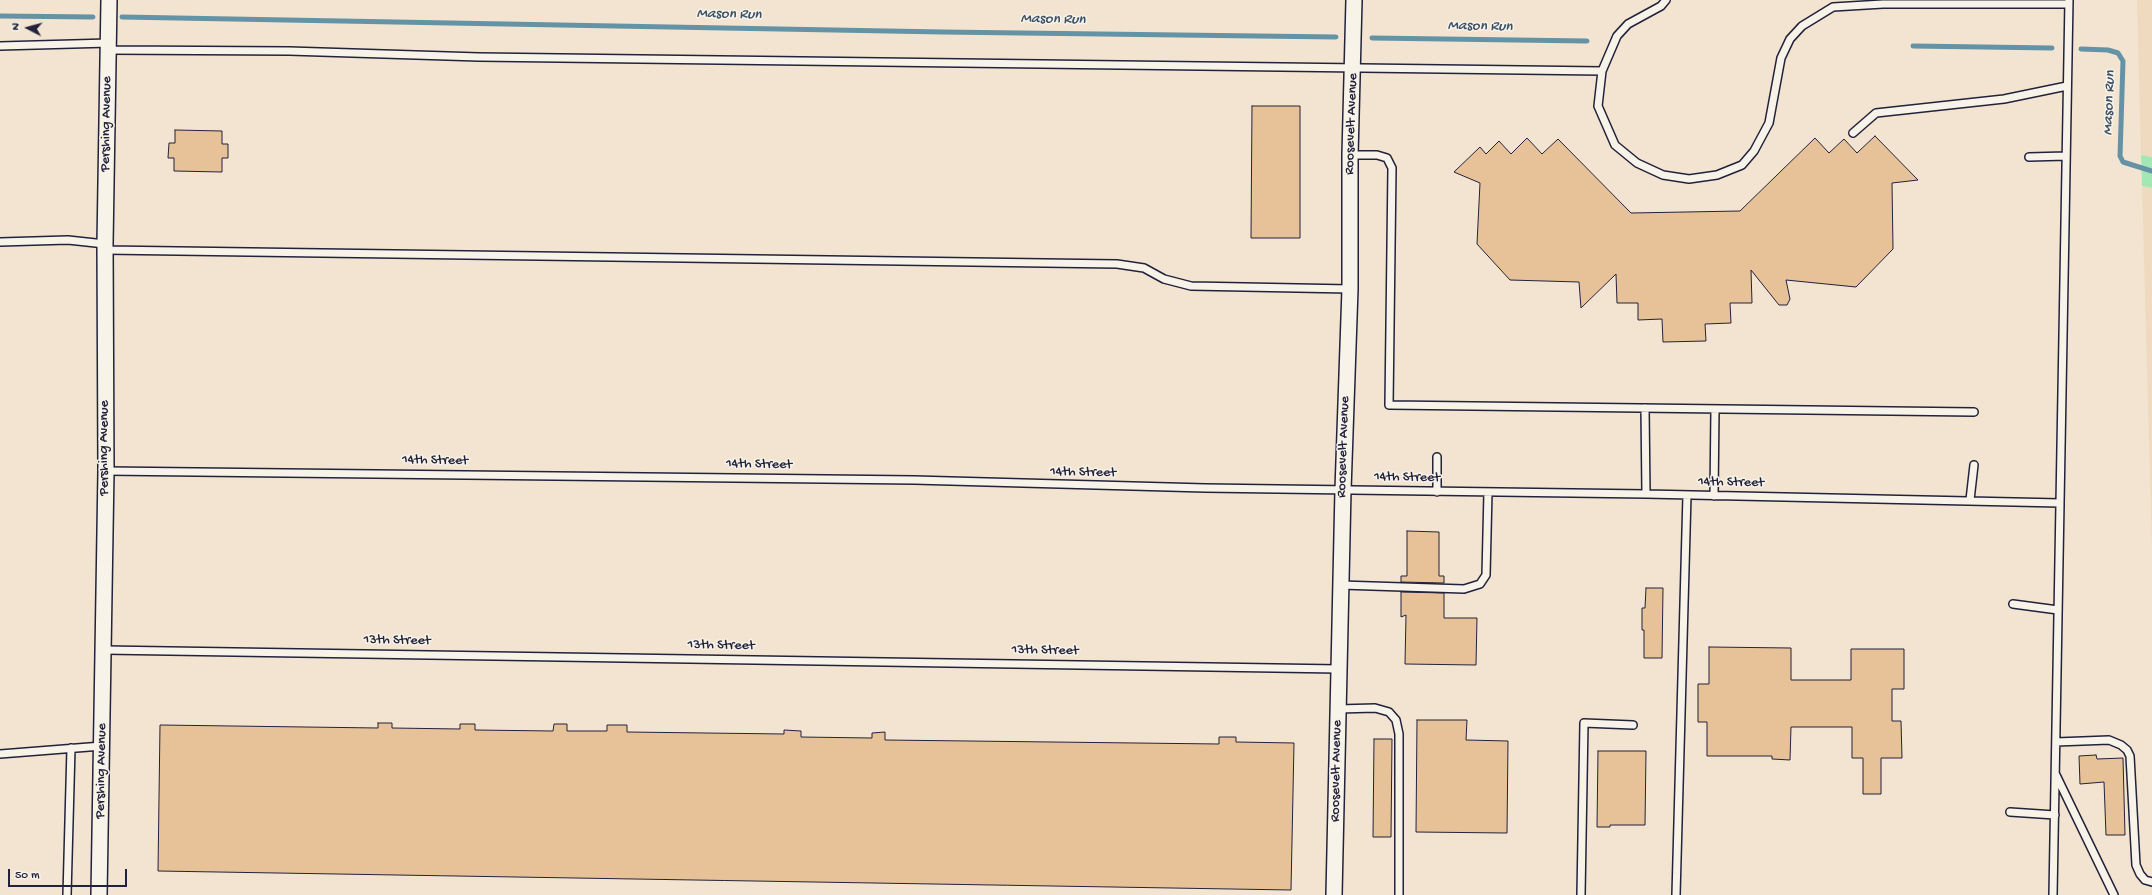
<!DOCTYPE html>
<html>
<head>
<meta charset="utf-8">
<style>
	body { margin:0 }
	#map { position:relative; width:2152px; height:895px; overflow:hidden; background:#f2e4d0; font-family:"Gochi Hand",sans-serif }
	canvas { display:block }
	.north { position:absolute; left:8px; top:8px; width:40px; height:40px; -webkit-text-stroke:3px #f7f3e8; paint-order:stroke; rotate:276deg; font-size:11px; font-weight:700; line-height:16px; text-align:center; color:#22223b }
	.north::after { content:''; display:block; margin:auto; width:14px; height:18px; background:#22223b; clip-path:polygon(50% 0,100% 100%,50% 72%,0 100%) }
	.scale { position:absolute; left:8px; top:869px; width:119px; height:18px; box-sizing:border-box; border:2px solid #22223b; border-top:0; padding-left:5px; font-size:12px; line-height:14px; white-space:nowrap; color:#22223b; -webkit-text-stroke:3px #f7f3e8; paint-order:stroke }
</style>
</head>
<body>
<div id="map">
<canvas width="2152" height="895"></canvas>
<div class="north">N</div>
<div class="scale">50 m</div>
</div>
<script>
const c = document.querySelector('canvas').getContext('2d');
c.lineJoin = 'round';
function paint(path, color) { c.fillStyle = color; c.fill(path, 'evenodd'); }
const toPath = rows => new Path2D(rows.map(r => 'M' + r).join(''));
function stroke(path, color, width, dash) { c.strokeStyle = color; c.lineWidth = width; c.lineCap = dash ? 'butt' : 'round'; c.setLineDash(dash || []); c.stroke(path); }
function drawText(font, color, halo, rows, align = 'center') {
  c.font = font + ' "Gochi Hand",sans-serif'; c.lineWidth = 3; c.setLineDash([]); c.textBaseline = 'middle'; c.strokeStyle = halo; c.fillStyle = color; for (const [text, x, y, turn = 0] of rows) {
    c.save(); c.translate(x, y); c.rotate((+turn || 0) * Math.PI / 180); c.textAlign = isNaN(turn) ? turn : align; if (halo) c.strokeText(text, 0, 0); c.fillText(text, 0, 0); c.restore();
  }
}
const built = toPath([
	[2137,0,2152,0,2152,157,2141,155],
	[2142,186,2152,188,2152,551]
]);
const green = toPath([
	[2141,155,2152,157,2152,188,2142,186]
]);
const stream = toPath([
	[0,16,93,17],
	[122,17,943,32,1336,37],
	[1372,38,1587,41],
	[1913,46,2052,48],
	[2081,49,2108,50,2118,53,2123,61,2120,156,2123,162,2152,171]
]);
const building = toPath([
	[1252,106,1300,106,1300,238,1251,238,1252,106],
	[175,130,222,131,222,144,228,144,228,158,222,158,222,172,174,171,174,158,168,158,169,143,175,143,175,130],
	[1875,136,1918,180,1892,183,1893,249,1856,287,1786,280,1790,299,1787,305,1779,305,1751,270,1752,303,1730,303,1731,323,1705,324,1706,341,1663,342,1662,319,1638,320,1638,303,1617,303,1616,274,1581,308,1579,282,1510,280,1477,244,1480,183,1454,172,1480,147,1486,154,1499,141,1511,154,1527,138,1542,154,1558,139,1631,213,1740,211,1815,138,1829,153,1844,139,1857,153,1875,136],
	[1407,531,1439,532,1439,576,1444,576,1444,583,1401,582,1401,576,1407,576,1407,531],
	[1646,588,1663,588,1662,658,1644,658,1644,630,1642,630,1642,608,1645,608,1646,588],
	[1401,592,1444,593,1444,618,1477,618,1476,665,1405,664,1406,615,1401,617,1401,592],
	[1709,647,1791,648,1791,680,1851,680,1851,649,1904,649,1904,689,1892,689,1892,721,1901,721,1902,758,1881,758,1881,794,1863,794,1863,758,1852,758,1852,727,1791,727,1790,760,1772,759,1772,756,1707,756,1707,722,1698,722,1698,684,1709,684,1709,647],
	[1417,720,1467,720,1466,740,1508,741,1507,833,1416,832,1417,720],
	[378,723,392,723,392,728,460,729,460,724,475,724,475,730,553,731,554,724,567,724,567,731,607,731,607,725,627,725,627,732,784,734,784,730,801,731,801,737,872,738,872,733,885,732,885,740,1219,744,1219,737,1236,737,1236,742,1294,743,1291,890,158,871,160,725,378,728,378,723],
	[1374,739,1392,739,1391,837,1373,837,1374,739],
	[1598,751,1646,751,1645,825,1610,825,1610,827,1597,827,1598,751],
	[2096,755,2097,759,2123,758,2125,835,2106,835,2104,782,2080,784,2079,756,2096,755]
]);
const service = toPath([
	[1666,0,1661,6,1628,24,1617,36,1602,71,1598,106,1615,145,1637,163,1663,175,1689,179,1717,175,1742,165,1754,151,1769,123,1781,58,1790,39,1802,26,1833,7,1883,4,2069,4],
	[0,46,109,43],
	[108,50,289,51,479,57,1602,71],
	[1853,133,1876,113,2004,99,2067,86],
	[1350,155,1377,155,1387,158,1392,168,1389,405,1974,412],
	[2029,157,2066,156],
	[0,242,68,240,105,244],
	[105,250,1117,264,1144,268,1164,279,1191,286,1350,289],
	[1645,408,1646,494],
	[106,471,914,480,1205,488,1646,494,2060,503],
	[1437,492,1437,457],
	[1714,496,1715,409],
	[1970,500,1974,465],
	[1341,585,1464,589,1480,584,1486,575,1488,492],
	[2013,604,2058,610],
	[104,650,1339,669],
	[1338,709,1375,708,1389,712,1396,720,1399,734,1399,895],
	[2056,742,2109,740,2121,745,2127,750,2130,756,2136,865,2140,874,2145,880,2152,882],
	[0,754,102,746],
	[2056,775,2114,895],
	[2010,812,2055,815],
	[67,895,71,748],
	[1581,895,1584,723,1633,725],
	[1676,895,1687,495],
	[2053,895,2069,0]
]);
const minor = toPath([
	[99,895,106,471,105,244,109,0],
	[1334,895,1343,490,1350,289,1350,155,1354,0]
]);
const streetNames = [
	["Pershing Avenue",107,124,-89],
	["Roosevelt Avenue",1352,124,-88],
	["Roosevelt Avenue",1344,447,-88],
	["Pershing Avenue",105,448,-90],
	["14th Street",435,461,1],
	["14th Street",759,465,1],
	["14th Street",1083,473,1],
	["14th Street",1407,478,1],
	["14th Street",1731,483,1],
	["13th Street",397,641,1],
	["13th Street",721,646,1],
	["13th Street",1045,651,1],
	["Pershing Avenue",102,771,-89],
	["Roosevelt Avenue",1337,771,-89]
];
const waterNames = [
	["Mason Run",729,15,1],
	["Mason Run",1053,20,1],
	["Mason Run",1480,27,1],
	["Mason Run",2110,103,-88]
];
paint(built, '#efdabf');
paint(green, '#a3e8b4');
stroke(stream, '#6393a5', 5);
paint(building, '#e7c298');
stroke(building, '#22223b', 1);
stroke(service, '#22223b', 10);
stroke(minor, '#22223b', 18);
stroke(service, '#f7f3e8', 7);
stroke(minor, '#f7f3e8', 15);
drawText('14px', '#22223b', '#f7f3e8', streetNames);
drawText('italic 15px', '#3d5167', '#f7f3e8', waterNames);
</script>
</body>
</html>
